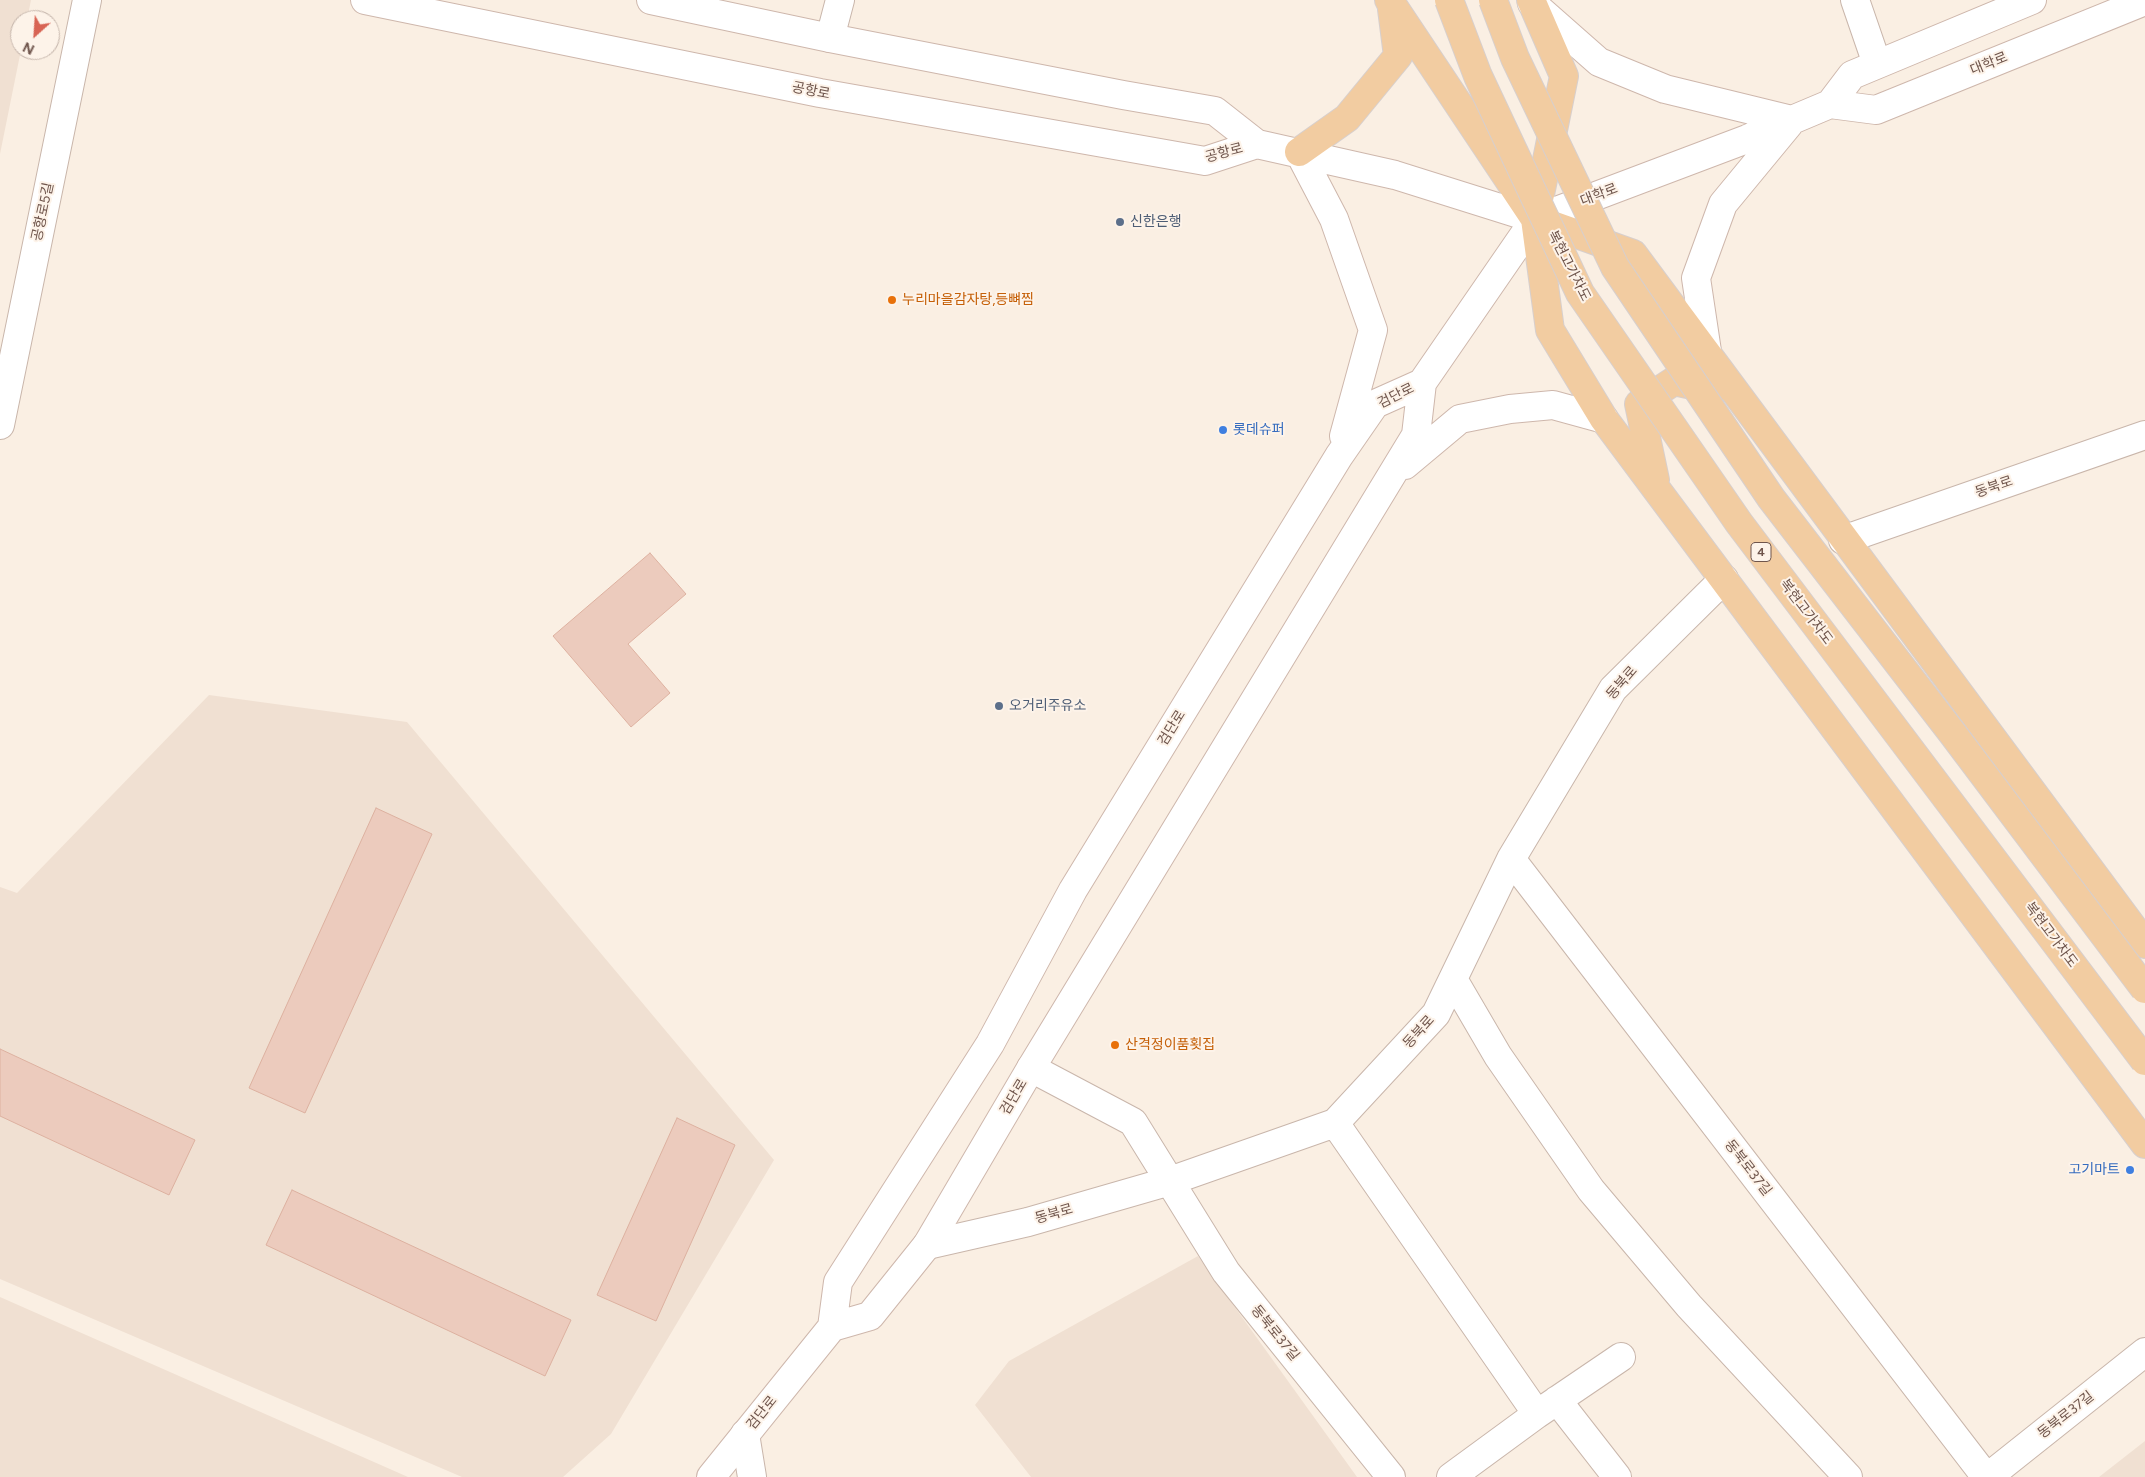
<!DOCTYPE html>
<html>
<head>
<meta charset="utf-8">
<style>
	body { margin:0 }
	#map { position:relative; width:2145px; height:1477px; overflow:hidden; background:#faefe3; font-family:Figtree,sans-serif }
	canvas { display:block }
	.north { position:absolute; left:10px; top:10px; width:50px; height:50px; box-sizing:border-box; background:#fdf3e9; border:1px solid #c4b4aa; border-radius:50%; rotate:206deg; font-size:14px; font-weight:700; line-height:20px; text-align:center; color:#6f554c }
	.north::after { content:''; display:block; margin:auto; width:18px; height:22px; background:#d86454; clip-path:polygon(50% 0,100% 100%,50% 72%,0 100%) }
</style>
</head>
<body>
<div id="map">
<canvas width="2145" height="1477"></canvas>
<div class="north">N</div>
</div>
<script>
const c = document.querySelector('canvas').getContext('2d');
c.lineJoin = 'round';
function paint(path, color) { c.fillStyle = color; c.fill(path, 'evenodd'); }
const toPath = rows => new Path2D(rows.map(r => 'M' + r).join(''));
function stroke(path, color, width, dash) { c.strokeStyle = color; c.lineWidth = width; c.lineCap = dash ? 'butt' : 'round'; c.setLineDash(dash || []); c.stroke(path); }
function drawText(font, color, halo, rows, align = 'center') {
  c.font = font + ' Figtree,"Noto Sans KR",sans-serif'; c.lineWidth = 4; c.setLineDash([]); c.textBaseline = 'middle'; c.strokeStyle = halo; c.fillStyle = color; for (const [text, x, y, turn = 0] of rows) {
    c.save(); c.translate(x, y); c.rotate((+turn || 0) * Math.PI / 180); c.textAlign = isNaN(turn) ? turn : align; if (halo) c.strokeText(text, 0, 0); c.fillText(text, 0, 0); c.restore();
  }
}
const residential = toPath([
	[0,0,31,0,27,20,20,20,21,50,0,154],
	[209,695,407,722,774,1160,611,1434,563,1477,462,1477,0,1279,0,887,17,893],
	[1198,1256,1357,1477,1031,1477,975,1405,1009,1361],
	[0,1297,408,1477,0,1477],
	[2145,1441,2145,1477,2099,1477]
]);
const building = toPath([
	[650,553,686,594,628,644,670,693,631,727,553,636,650,553],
	[376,808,432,834,305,1113,249,1088,376,808],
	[0,1049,195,1140,169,1195,0,1116,0,1049],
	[677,1118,735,1145,656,1321,597,1295,677,1118],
	[292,1190,571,1320,545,1376,266,1245,292,1190]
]);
const minor = toPath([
	[1855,0,1877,64],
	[830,38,840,0],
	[1843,540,2145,435],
	[1511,859,1986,1477],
	[1453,979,1498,1056,1591,1190,1689,1306,1848,1477],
	[1031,1068,1133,1122,1226,1272,1391,1477],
	[1335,1123,1537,1414,1451,1477],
	[927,1245,1028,1222,1170,1181,1335,1123,1436,1014,1511,859,1613,689,1724,579],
	[1557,1400,1617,1477],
	[1537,1414,1621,1357],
	[745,1434,752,1477],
	[1988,1477,2145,1352]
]);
const tertiary = toPath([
	[0,425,87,0]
]);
const secondary = toPath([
	[365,0,820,93,1205,161,1257,144],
	[651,0,830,38,1123,95,1215,111,1257,144,1395,175,1535,219],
	[1532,3,1599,62,1665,89,1792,120],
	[1830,104,1852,75,2032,0],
	[1299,152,1334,219,1373,330,1344,436],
	[1535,219,1747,139,1830,104,1876,110,2145,1],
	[1708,358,1696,278,1723,204,1789,124],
	[1405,465,1460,419,1510,409,1553,405,1604,419],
	[832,1327,870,1316,927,1245,1031,1068,1416,435,1422,383,1535,219],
	[711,1477,832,1327,838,1282,990,1044,1073,890,1339,456,1375,404,1422,383]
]);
const primary = toPath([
	[1389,0,1535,219,1633,254,2145,944],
	[1531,0,1564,76,1535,219,1550,330,1604,419,2145,1144],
	[1299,152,1347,118,1398,56,1392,9],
	[1655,480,1639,404,1674,381,1697,386,1710,395]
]);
const primaryBridge = toPath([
	[1449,0,1478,76,1580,293,1739,523,2145,1061],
	[1493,0,1515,58,1615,267,1771,498,1953,734,2145,989]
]);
const markers = [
	[1120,222,5,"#5c6f8a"],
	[892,300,5,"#e8710a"],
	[1223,430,5,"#3f7fe0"],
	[999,706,5,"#5c6f8a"],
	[1115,1045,5,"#e8710a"],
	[2130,1170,5,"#3f7fe0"]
];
const shields = [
	[1761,552,20]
];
const shieldNames = [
	["4",1761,552]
];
const streetNames = [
	["대학로",1989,64,-22],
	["공항로",811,91,11],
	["공항로",1224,153,-15],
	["대학로",1599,195,-21],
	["공항로5길",43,212,-78],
	["복현고가차도",1569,266,63],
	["검단로",1396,396,-26],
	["동북로",1994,487,-19],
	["복현고가차도",1806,612,53],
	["동북로",1622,683,-49],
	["검단로",1172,728,-58],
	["복현고가차도",2051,935,53],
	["동북로",1419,1032,-48],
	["검단로",1014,1097,-59],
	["동북로37길",1748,1168,52],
	["동북로",1054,1214,-16],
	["동북로37길",1275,1333,51],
	["검단로",762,1413,-51],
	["동북로37길",2066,1415,-38]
];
const serviceNames = [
	["신한은행",1130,222],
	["오거리주유소",1009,706]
];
const foodNames = [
	["누리마을감자탕,등뼈찜",902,300],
	["산격정이품횟집",1125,1045]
];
const shopNames = [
	["롯데슈퍼",1233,430],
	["고기마트",2120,1170,"right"]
];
paint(residential, '#f0e0d2');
paint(building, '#eccbbd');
stroke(building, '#ddb1a0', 1);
stroke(minor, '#c9b6ab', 30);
stroke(tertiary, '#c9b6ab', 30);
stroke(secondary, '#ceb7ac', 30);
stroke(primary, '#d7cfcd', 30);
stroke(minor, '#fff', 28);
stroke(tertiary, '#fff', 28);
stroke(secondary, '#fff', 28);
stroke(primary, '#f2cca1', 28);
stroke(primaryBridge, '#d7cfcd', 30, []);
stroke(primaryBridge, '#f2cca1', 28);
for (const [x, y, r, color] of markers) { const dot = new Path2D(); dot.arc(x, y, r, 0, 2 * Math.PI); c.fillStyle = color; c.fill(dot); stroke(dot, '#fdf3e9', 2); }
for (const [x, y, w] of shields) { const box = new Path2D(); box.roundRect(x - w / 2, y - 9.5, w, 19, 4); c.fillStyle = '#fdf3e9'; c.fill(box); stroke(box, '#6f554c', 1); }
drawText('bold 12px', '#6f554c', null, shieldNames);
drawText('14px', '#6f554c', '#fdf3e9', streetNames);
drawText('14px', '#4e5e75', '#fdf3e9', serviceNames, 'left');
drawText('14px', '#c56008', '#fdf3e9', foodNames, 'left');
drawText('14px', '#366cbe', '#fdf3e9', shopNames, 'left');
</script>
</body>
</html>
